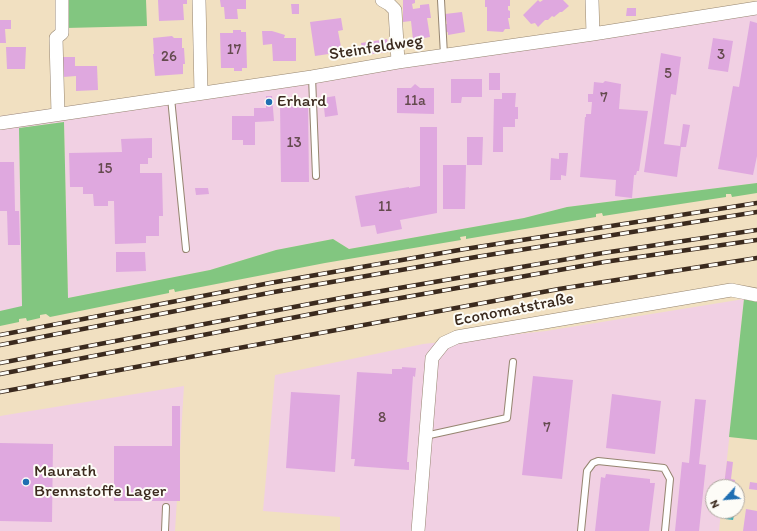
<!DOCTYPE html>
<html>
<head>
<meta charset="utf-8">
<style>
	body { margin:0 }
	#map { position:relative; width:757px; height:531px; overflow:hidden; background:#f1e0c1; font-family:Itim,sans-serif }
	canvas { display:block }
	.north { position:absolute; left:705px; top:479px; width:40px; height:40px; box-sizing:border-box; background:#fdfcf7; border:1px solid #afa8a0; border-radius:50%; rotate:244deg; font-size:11px; font-weight:700; line-height:16px; text-align:center; color:#3b2a1e }
	.north::after { content:''; display:block; margin:auto; width:14px; height:18px; background:#1f6fb2; clip-path:polygon(50% 0,100% 100%,50% 72%,0 100%) }
</style>
</head>
<body>
<div id="map">
<canvas width="757" height="531"></canvas>
<div class="north">N</div>
</div>
<script>
const c = document.querySelector('canvas').getContext('2d');
c.lineJoin = 'round';
function paint(path, color) { c.fillStyle = color; c.fill(path, 'evenodd'); }
const toPath = rows => new Path2D(rows.map(r => 'M' + r).join(''));
function stroke(path, color, width, dash) { c.strokeStyle = color; c.lineWidth = width; c.lineCap = dash ? 'butt' : 'round'; c.setLineDash(dash || []); c.stroke(path); }
function drawText(font, color, halo, rows, align = 'center') {
  c.font = font + ' Itim,sans-serif'; c.lineWidth = 4; c.setLineDash([]); c.textBaseline = 'middle'; c.strokeStyle = halo; c.fillStyle = color; for (const [text, x, y, turn = 0] of rows) {
    c.save(); c.translate(x, y); c.rotate((+turn || 0) * Math.PI / 180); c.textAlign = isNaN(turn) ? turn : align; if (halo) c.strokeText(text, 0, 0); c.fillText(text, 0, 0); c.restore();
  }
}
const built = toPath([
	[757,7,757,183,567,207,524,218,349,249,333,239,276,250,210,270,68,298,64,122,19,128,22,307,0,311,0,116],
	[744,299,724,487,713,487,713,511,721,511,719,531,340,531,340,517,263,511,275,375,423,344,546,331],
	[184,386,175,531,0,531,0,416]
]);
const green = toPath([
	[66,0,146,0,147,26,66,28],
	[64,122,68,298,210,270,276,250,333,239,349,249,524,218,567,207,757,183,757,193,732,197,731,194,726,194,726,197,603,216,602,213,596,214,596,217,466,239,466,236,460,237,461,240,325,263,175,292,174,289,169,290,169,293,50,317,46,314,40,315,40,318,27,321,26,318,19,319,19,322,0,326,0,311,22,306,19,128],
	[744,299,757,302,757,440,729,437]
]);
const water = toPath([
	[726,511,735,511,733,520,725,519]
]);
const building = toPath([
	[158,0,187,0,187,4,183,4,184,20,159,21],
	[220,0,246,0,246,9,237,9,238,19,225,19,224,7,221,7],
	[403,0,415,0,415,3,412,4,413,9,420,8,420,5,429,4,431,18,427,18,430,37,413,40,411,21,403,22],
	[485,0,510,0,510,6,508,6,508,10,510,11,510,18,508,18,510,29,505,29,503,32,487,31,487,7,485,7],
	[538,0,540,2,543,0,563,0,569,6,562,12,560,12,554,17,552,16,548,20,545,20,538,27,535,23,531,24,523,15],
	[291,4,299,4,299,14,292,14],
	[627,8,636,8,636,16,626,16],
	[462,12,465,32,448,35,448,32,445,33,443,24,447,24,445,14],
	[341,18,343,30,338,31,342,52,315,56,310,22],
	[0,20,11,20,11,29,5,29,6,43,0,43],
	[750,21,757,23,757,156,753,175,718,169,733,86,739,87],
	[233,30,241,30,241,32,246,32,247,68,242,68,242,71,234,71,234,68,221,68,220,33,233,33],
	[262,31,272,31,285,35,284,38,296,38,296,61,273,61,272,44,263,45],
	[172,36,174,38,182,38,182,48,184,48,185,64,183,64,183,74,155,76,153,54,154,54,153,38],
	[713,38,733,41,728,72,708,69],
	[387,39,389,52,363,55,361,43],
	[6,47,26,47,25,69,7,69],
	[661,53,681,57,676,95,671,94,664,144,680,146,683,124,690,125,686,147,681,147,677,177,644,172],
	[62,57,75,57,75,66,97,66,98,90,76,91,76,76,63,77],
	[489,73,500,73,500,90,489,90],
	[451,79,482,79,482,97,462,97,461,103,451,103],
	[605,81,621,84,619,109,648,111,639,171,637,171,636,175,634,175,632,198,615,196,616,180,580,177,585,117,586,117,586,114,591,114,592,102,588,102,588,94,593,94,594,82,603,83],
	[415,84,420,88,434,88,434,114,397,113,397,88,411,88],
	[502,93,516,93,515,107,518,107,518,119,515,119,515,127,503,127,503,152,493,152,494,99,502,99],
	[266,96,272,96,274,121,255,122,255,145,243,145,243,140,232,140,232,116,254,116,254,108,266,108],
	[335,96,338,115,325,117,323,98],
	[280,104,308,104,309,182,281,182],
	[420,127,437,127,437,213,400,220,402,229,377,234,375,225,361,227,355,196,409,187,409,188,420,186],
	[467,137,483,137,482,165,467,165],
	[152,138,152,158,148,158,148,164,140,164,140,173,162,173,163,216,159,216,159,236,146,236,146,243,115,244,114,201,108,201,108,206,94,206,93,194,83,194,83,187,70,187,69,153,122,152,121,139],
	[559,153,568,153,566,176,561,175,561,180,550,180,551,158,559,159],
	[0,162,14,162,15,211,19,211,20,245,8,245,7,211,0,211],
	[443,165,466,165,465,209,443,209],
	[195,188,208,188,209,194,196,195],
	[116,252,145,252,146,271,116,272],
	[402,367,416,368,415,377,413,376,407,462,409,462,409,470,354,466,355,459,351,459,357,372,392,374,392,369,402,369],
	[533,376,573,380,562,479,522,475],
	[291,392,340,395,335,472,286,468],
	[612,394,661,401,655,454,606,448],
	[695,399,706,400,699,464,706,465,699,531,675,531,682,462,689,463],
	[172,406,180,406,180,501,114,501,114,446,172,446],
	[0,443,53,444,52,522,0,521],
	[727,461,733,462,731,479,735,480,734,487,724,485],
	[606,474,650,479,650,483,655,483,649,531,595,531,601,477,605,478],
	[750,482,757,483,757,490,749,489],
	[746,509,757,511,757,531,743,531]
]);
const service = toPath([
	[441,0,444,55],
	[312,77,316,176],
	[171,98,186,249],
	[425,436,507,418,513,362],
	[165,531,166,507],
	[581,531,587,471,593,463,598,461,664,468,670,479,665,531]
]);
const minor = toPath([
	[199,0,201,93],
	[382,0,389,4,395,10,398,62],
	[592,0,593,34],
	[58,114,56,38,62,33,62,0],
	[0,123,312,77,398,62,593,34,757,8],
	[418,531,432,358,444,343,457,337,731,290,757,295]
]);
const rail = toPath([
	[0,335,270,283,465,249,757,203],
	[0,345,274,292,476,257,757,212],
	[0,363,341,298,603,253,757,230],
	[0,374,338,309,520,277,604,262,757,240],
	[0,392,559,289,757,258]
]);
const markers = [
	[269,102,4,"#1f6fb2"],
	[26,482,4,"#1f6fb2"]
];
const numberNames = [
	["17",234,50],
	["3",721,55],
	["26",169,57],
	["5",668,74],
	["7",604,98],
	["11a",415,101],
	["13",294,143],
	["15",105,169],
	["11",385,207],
	["8",382,418],
	["7",547,428]
];
const streetNames = [
	["Steinfeldweg",376,48,-9],
	["Economatstraße",514,310,-11]
];
const poiNames = [
	["Erhard",277,102],
	["Maurath",34,472],
	["Brennstoffe Lager",34,492]
];
paint(built, '#f1d0e3');
paint(green, '#82c680');
paint(water, '#41b1b7');
paint(building, '#dfa8df');
stroke(service, '#968570', 8);
stroke(minor, '#968570', 14);
stroke(service, '#fff', 6);
stroke(minor, '#fff', 13);
stroke(rail, '#3b2a1e', 4.5);
stroke(rail, '#fdfcf7', 3, [9]);
for (const [x, y, r, color] of markers) { const dot = new Path2D(); dot.arc(x, y, r, 0, 2 * Math.PI); c.fillStyle = color; c.fill(dot); stroke(dot, '#fdfcf7', 1.5); }
drawText('15px', '#644a4e', null, numberNames);
drawText('17px', '#3b2a1e', '#fdfcf7', streetNames);
drawText('17px', '#3b2a1e', '#fdfcf7', poiNames, 'left');
</script>
</body>
</html>
